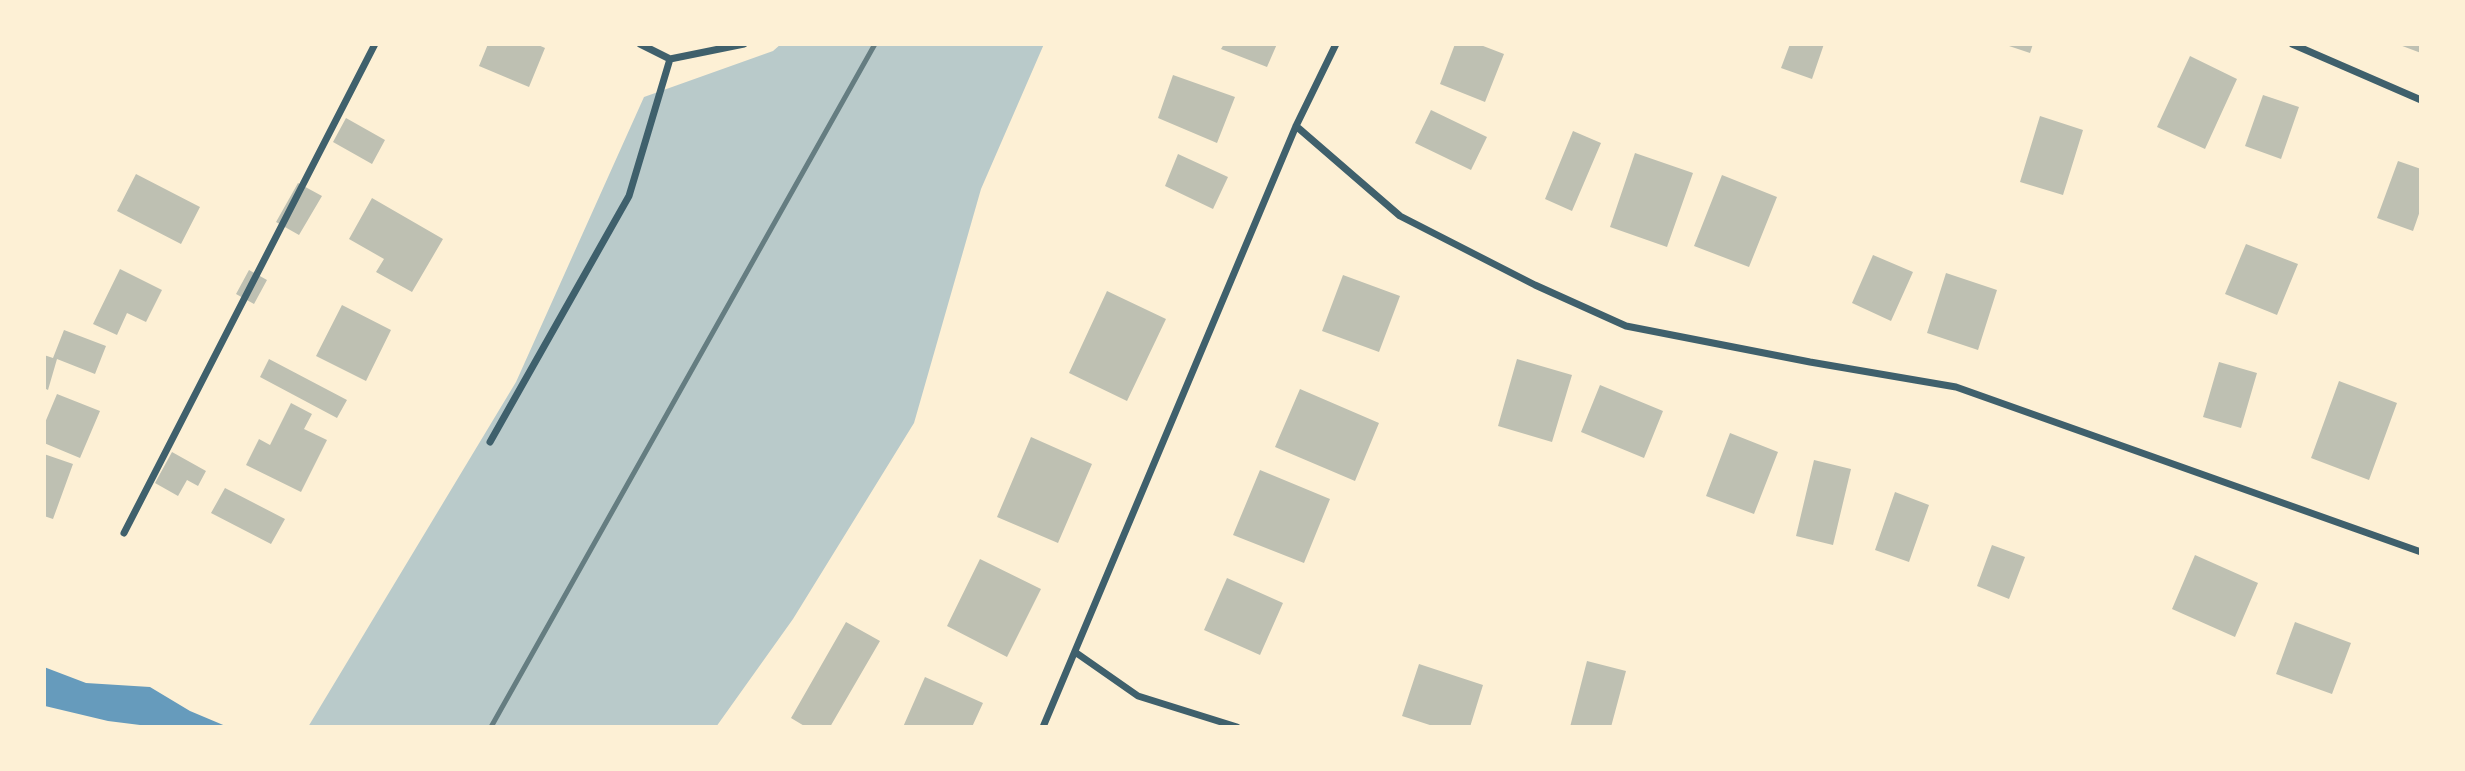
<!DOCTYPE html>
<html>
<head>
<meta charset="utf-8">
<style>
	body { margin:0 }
	#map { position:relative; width:2465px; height:771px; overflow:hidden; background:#fdf0d5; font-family:"Golos Text",sans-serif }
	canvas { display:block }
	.frame { position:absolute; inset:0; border:46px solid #fdf0d5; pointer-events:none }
</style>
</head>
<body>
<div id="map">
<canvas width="2465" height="771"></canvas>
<div class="frame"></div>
</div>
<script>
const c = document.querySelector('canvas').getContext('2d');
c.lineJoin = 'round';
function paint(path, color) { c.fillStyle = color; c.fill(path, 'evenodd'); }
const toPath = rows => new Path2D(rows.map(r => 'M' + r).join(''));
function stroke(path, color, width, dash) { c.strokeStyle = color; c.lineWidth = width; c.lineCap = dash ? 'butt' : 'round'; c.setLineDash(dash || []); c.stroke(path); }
const green = toPath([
	[781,44,1044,44,981,189,914,423,793,619,716,727,308,727,516,382,644,97,773,51]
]);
const water = toPath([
	[44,667,86,683,150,687,190,711,228,727,156,727,108,721,45,706]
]);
const building = toPath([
	[488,44,536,44,545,48,529,87,479,66],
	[1224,44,1277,44,1267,67,1221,49],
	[1455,44,1478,44,1504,54,1485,102,1440,84],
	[1790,44,1824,44,1812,79,1781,68],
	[2003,44,2033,44,2030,53],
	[2397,44,2421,44,2421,53],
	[2190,56,2237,79,2205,149,2157,127],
	[1173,75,1235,97,1217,143,1158,118],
	[2263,95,2299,107,2281,159,2245,146],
	[1431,110,1487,137,1471,170,1415,143],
	[2040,116,2083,130,2063,195,2020,182],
	[346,118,385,140,372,164,333,142],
	[1573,131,1601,143,1572,211,1545,199],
	[1635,153,1693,173,1667,247,1610,227],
	[1178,154,1228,177,1213,209,1165,186],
	[2398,161,2421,169,2421,208,2413,231,2377,218],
	[136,174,200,207,181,244,117,211],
	[1722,175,1777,197,1749,267,1694,246],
	[298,183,322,196,299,235,276,222],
	[372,198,443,239,412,292,376,272,384,259,349,239],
	[2246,244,2298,264,2277,315,2225,294],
	[1873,255,1913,272,1891,321,1852,303],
	[120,269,162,290,146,322,127,313,117,335,93,324],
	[249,270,267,280,254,304,236,294],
	[1946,273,1997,290,1978,350,1927,333],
	[1343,275,1400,296,1379,352,1322,331],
	[1107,291,1166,319,1127,401,1069,373],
	[342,305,391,330,366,381,316,356],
	[64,330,106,346,95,374,57,359,48,390,44,388,44,355,53,358],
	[269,359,347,400,337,418,260,377],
	[1517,359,1572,375,1552,442,1498,426],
	[2219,362,2257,373,2241,428,2203,417],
	[2339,381,2397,403,2369,480,2311,458],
	[1600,385,1663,411,1644,458,1581,432],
	[1300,389,1379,423,1355,481,1275,447],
	[57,394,100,411,80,458,44,443,44,425],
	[291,403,312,414,304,429,327,440,301,492,246,465,259,439,270,445],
	[1730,433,1778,452,1754,514,1706,496],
	[1031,437,1092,464,1058,543,997,517],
	[172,452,206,471,198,486,187,480,178,496,155,483],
	[44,454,73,464,53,519,44,516],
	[1814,460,1851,469,1833,545,1796,536],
	[1260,470,1330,499,1304,563,1233,535],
	[225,488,285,519,271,544,211,513],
	[1895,492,1929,505,1909,562,1875,550],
	[1992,545,2025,557,2009,599,1977,586],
	[2195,555,2258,583,2235,637,2172,609],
	[980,559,1041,589,1007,657,947,626],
	[1227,578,1283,603,1260,655,1204,630],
	[846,622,880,641,830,727,806,727,791,718],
	[2295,622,2351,643,2332,694,2276,674],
	[1587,661,1626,671,1611,727,1570,727],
	[1419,664,1483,685,1470,727,1436,727,1402,716],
	[925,677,983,703,972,727,903,727]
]);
const minor = toPath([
	[640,44,670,59],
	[2292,44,2421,100],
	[670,59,744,44],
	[1296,126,1400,216,1535,285,1626,326,1810,362,1956,387,2421,552],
	[490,442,629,196,670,59],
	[124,533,375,44],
	[1075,652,1138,696,1237,727],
	[1043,727,1296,126,1336,44]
]);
const rail = toPath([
	[491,727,875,44]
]);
paint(green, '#b9caca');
paint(water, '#669bbc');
paint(building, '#bec0b2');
stroke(minor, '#3f606c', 7);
stroke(rail, '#657d81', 5);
</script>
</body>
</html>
